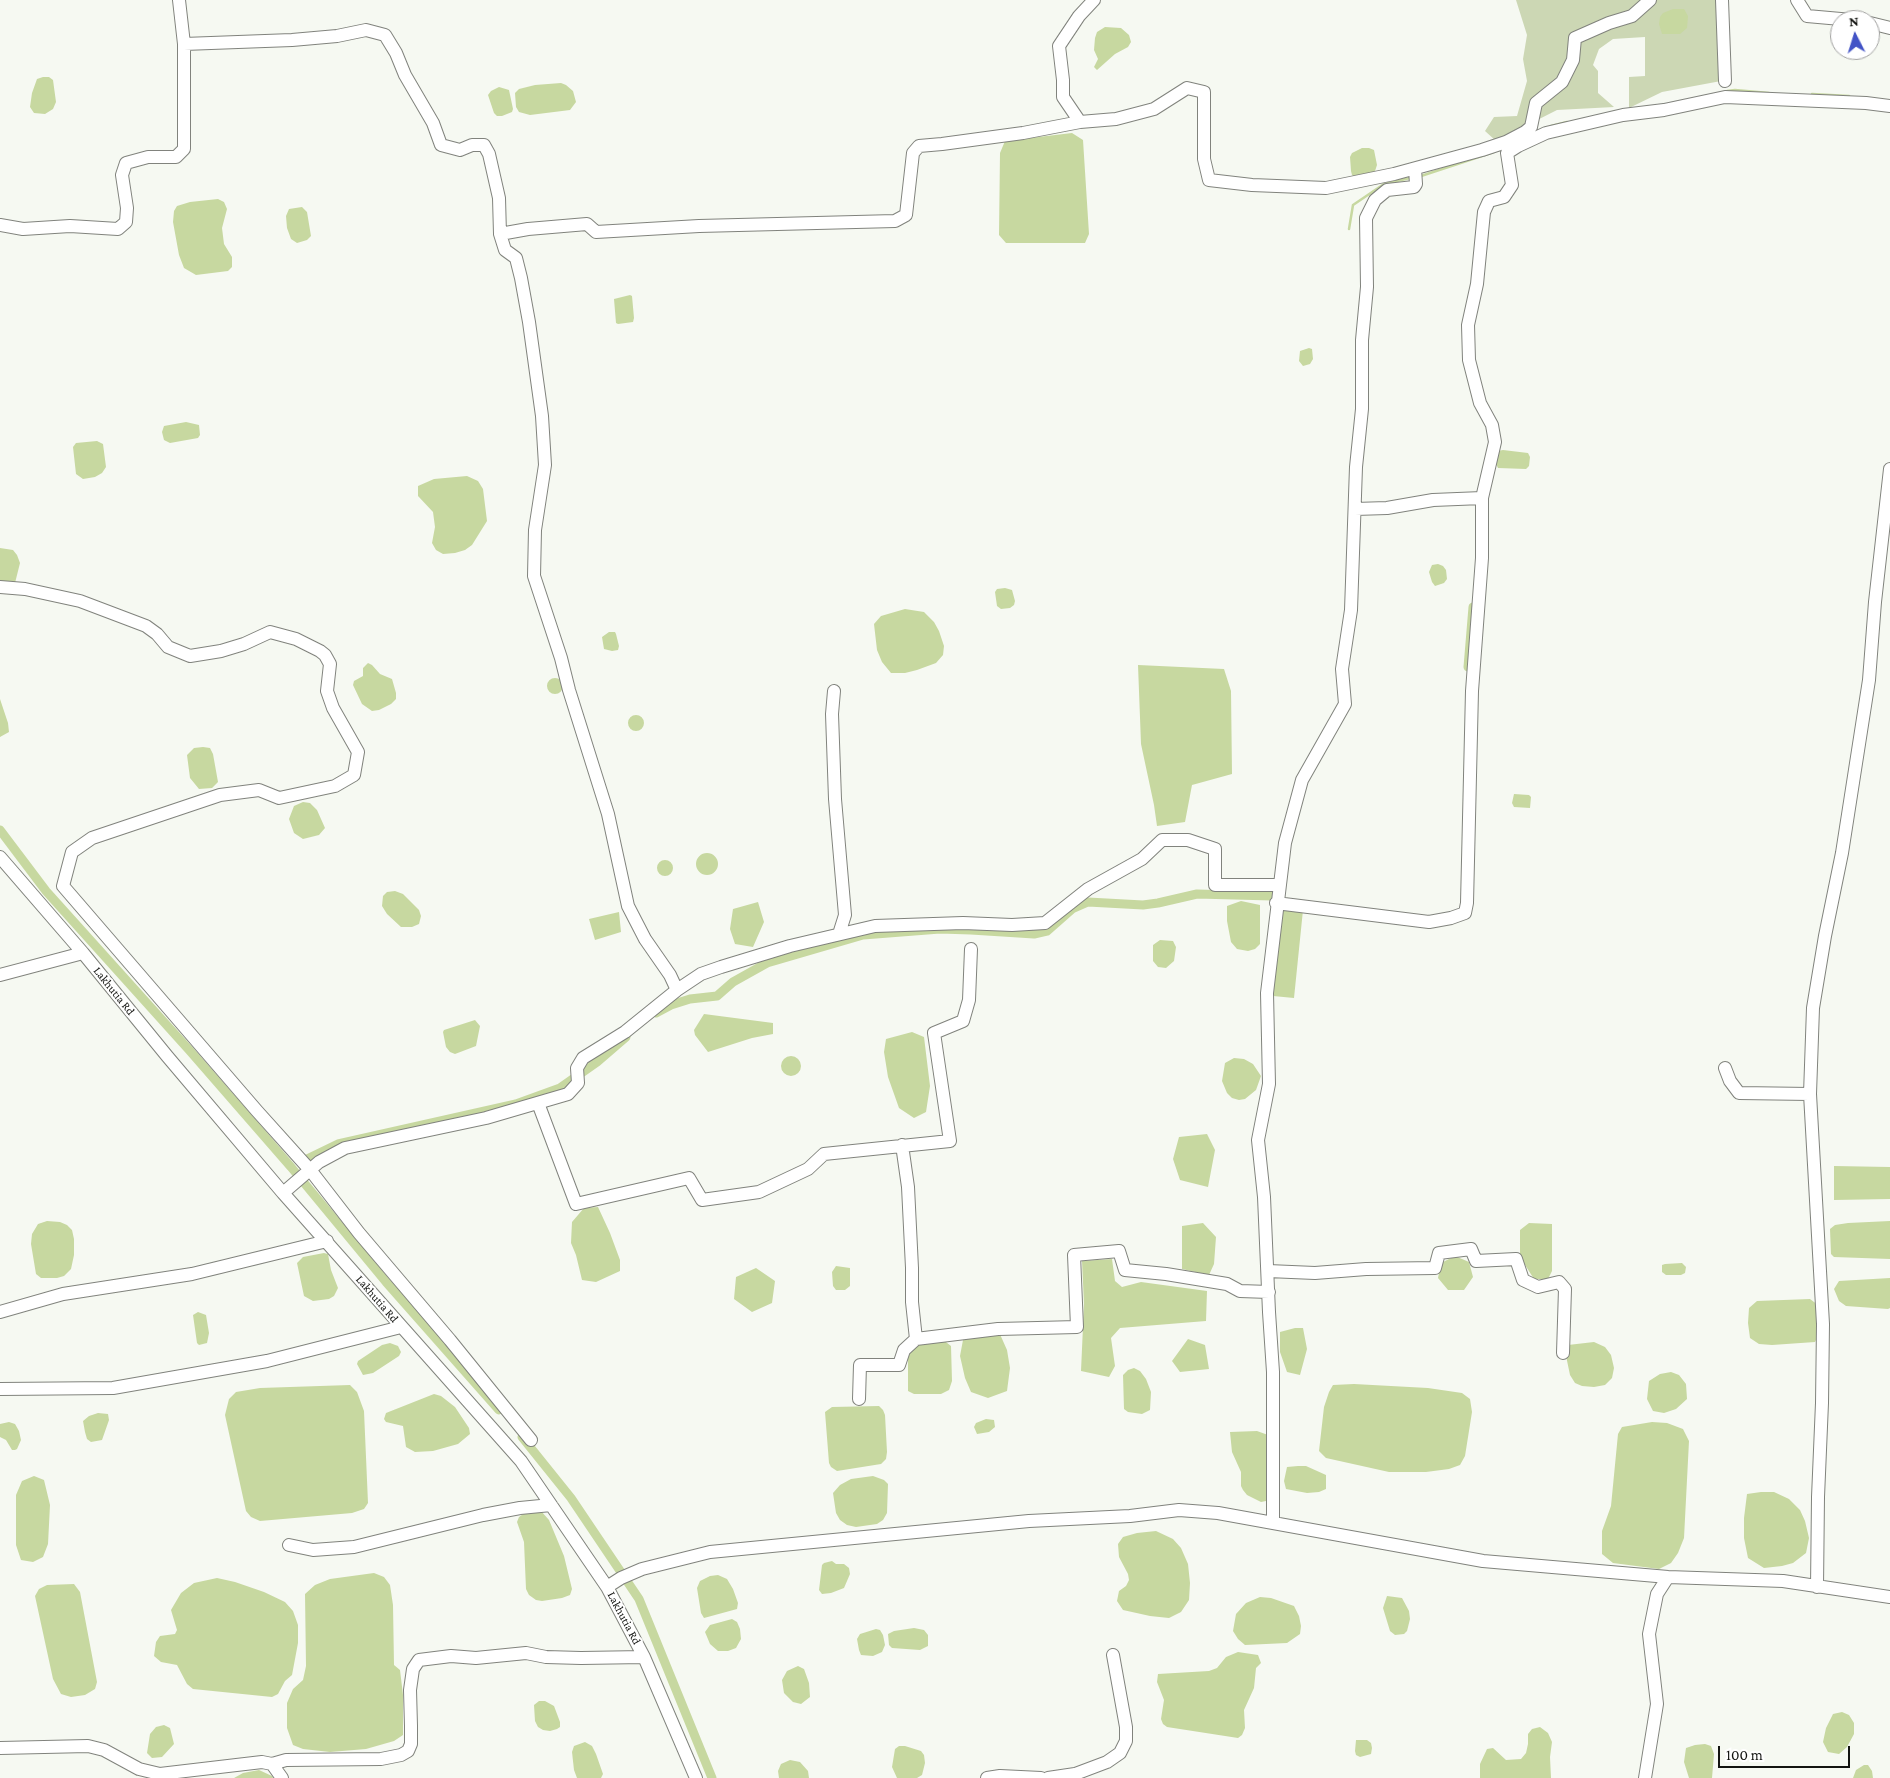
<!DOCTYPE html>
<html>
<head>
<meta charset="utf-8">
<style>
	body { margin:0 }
	#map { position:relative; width:1890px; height:1778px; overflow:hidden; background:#f6f9f2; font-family:"Crimson Pro",serif }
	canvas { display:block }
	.north { position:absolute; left:1830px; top:10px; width:50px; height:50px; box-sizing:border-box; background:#fff; border:1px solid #a1a1a0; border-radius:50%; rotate:355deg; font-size:14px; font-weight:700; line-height:20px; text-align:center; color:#131411 }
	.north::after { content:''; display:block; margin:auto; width:18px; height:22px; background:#4253c6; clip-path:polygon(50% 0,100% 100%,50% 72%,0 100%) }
	.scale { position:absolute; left:1718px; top:1746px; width:132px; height:22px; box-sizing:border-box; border:2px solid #131411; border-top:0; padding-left:6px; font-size:15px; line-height:18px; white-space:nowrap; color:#131411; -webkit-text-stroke:4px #fff; paint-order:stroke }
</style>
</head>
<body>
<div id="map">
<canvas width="1890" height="1778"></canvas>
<div class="north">N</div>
<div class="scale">100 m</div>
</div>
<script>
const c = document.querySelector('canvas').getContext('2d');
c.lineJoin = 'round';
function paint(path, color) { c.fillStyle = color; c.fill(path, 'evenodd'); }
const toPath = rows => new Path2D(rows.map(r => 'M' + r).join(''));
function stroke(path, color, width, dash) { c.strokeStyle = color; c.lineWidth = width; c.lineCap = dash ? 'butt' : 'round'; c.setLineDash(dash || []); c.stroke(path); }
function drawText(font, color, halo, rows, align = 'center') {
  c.font = font + ' "Crimson Pro",serif'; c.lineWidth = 4; c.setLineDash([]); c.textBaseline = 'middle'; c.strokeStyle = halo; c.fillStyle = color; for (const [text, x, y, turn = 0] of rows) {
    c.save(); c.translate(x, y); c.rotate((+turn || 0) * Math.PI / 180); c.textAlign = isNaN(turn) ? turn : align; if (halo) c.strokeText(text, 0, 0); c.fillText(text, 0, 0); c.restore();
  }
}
const green = toPath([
	[1516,0,1718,0,1721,81,1662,92,1629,108,1629,77,1645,76,1645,37,1613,39,1599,49,1593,65,1598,71,1598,93,1614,107,1557,110,1496,141,1485,131,1494,117,1517,116,1527,81,1523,59,1527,35]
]);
const water = toPath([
	[1673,9,1684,9,1688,16,1687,28,1680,34,1662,34,1659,24,1660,17,1663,13],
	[1105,27,1121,28,1129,35,1131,42,1128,47,1115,54,1097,70,1094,67,1098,59,1094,50,1095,38,1097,32],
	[43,77,49,77,53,80,56,102,53,109,45,114,34,113,30,107,32,93,37,79],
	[561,83,566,85,573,91,576,102,570,110,530,115,519,112,516,107,515,93,519,89,535,85],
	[499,87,509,90,513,109,512,112,502,116,497,116,494,113,488,95,491,91],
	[1072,133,1083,140,1089,234,1085,243,1006,243,999,235,1000,153,1005,141],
	[1362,148,1369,148,1374,150,1377,165,1375,171,1371,174,1356,178,1352,175,1351,171,1350,157,1352,153],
	[218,199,224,202,227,209,222,228,224,244,232,257,232,267,228,271,196,275,184,268,179,255,173,222,174,211,177,206,190,202],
	[302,207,307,212,311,236,307,240,297,243,291,239,287,228,286,216,289,209],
	[630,295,632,296,634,318,633,322,618,324,616,323,614,299],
	[1309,348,1312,349,1313,359,1310,364,1303,366,1299,361,1300,351],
	[186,422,199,425,200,435,198,438,170,443,164,440,162,432,164,426],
	[97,441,103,444,106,467,102,473,95,477,83,479,76,474,73,447,76,443],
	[1503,450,1528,453,1530,457,1529,466,1526,469,1498,468,1494,460,1498,451],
	[467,476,478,481,483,489,487,521,472,545,465,550,455,553,443,554,436,550,432,543,435,527,433,512,418,496,418,486,434,479],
	[0,548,13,550,17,555,20,563,15,583,0,587],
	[1438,564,1443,566,1446,570,1447,579,1444,583,1435,586,1432,582,1429,572,1432,565],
	[1005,588,1012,590,1015,601,1014,605,1010,608,1001,609,997,606,995,592,997,589],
	[905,609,924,612,934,622,939,631,944,646,943,655,936,663,917,670,905,673,891,673,882,662,877,650,874,624,881,616],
	[609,632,615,632,616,634,619,646,618,650,612,651,604,649,602,637],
	[368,663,372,665,380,674,392,679,396,693,396,699,391,704,379,710,372,711,362,704,353,685,354,681,363,676,363,668],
	[1138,665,1224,669,1231,691,1232,774,1192,785,1185,822,1157,826,1154,805,1141,744],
	'547 686a8 8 0 1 1 16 0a8 8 0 1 1-16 0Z',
	[0,699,8,723,9,732,0,737],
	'628 723a8 8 0 1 1 16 0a8 8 0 1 1-16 0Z',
	[203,747,210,748,213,754,218,782,212,788,199,789,190,778,187,755,194,748],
	[1514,794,1529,795,1531,797,1530,808,1514,807,1512,803],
	[303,802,310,803,317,810,325,828,319,835,303,839,294,833,289,819,294,806],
	'696 864a11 11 0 1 1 22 0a11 11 0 1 1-22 0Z',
	'657 868a8 8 0 1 1 16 0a8 8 0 1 1-16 0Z',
	[395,891,403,894,419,910,421,916,419,924,412,927,401,927,387,914,382,906,383,896,387,892],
	[1241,901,1260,905,1260,944,1255,949,1248,951,1237,949,1231,942,1227,921,1227,906],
	[758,902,764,922,753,947,735,944,730,929,733,909],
	[1283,908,1303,910,1294,998,1273,996],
	[619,912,621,932,595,940,589,919],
	[1160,940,1173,941,1176,947,1174,961,1166,968,1158,967,1153,961,1153,945],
	[704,1014,773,1023,773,1034,752,1038,708,1052,695,1035,694,1030],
	[475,1020,480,1026,476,1046,455,1054,450,1052,446,1047,443,1032,444,1030],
	[912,1032,924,1037,930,1086,926,1112,914,1118,899,1108,888,1077,884,1052,886,1039],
	'781 1066a10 10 0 1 1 20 0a10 10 0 1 1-20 0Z',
	[1234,1058,1244,1059,1253,1064,1261,1076,1256,1090,1245,1099,1239,1100,1232,1098,1227,1093,1222,1081,1225,1063],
	[1207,1134,1215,1150,1208,1187,1180,1180,1173,1159,1179,1137],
	[1834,1166,1890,1167,1890,1199,1834,1200],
	[598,1207,610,1233,620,1260,620,1271,596,1282,582,1280,576,1255,571,1243,572,1222,584,1208],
	[47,1221,60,1222,67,1225,72,1230,74,1239,74,1255,71,1269,64,1276,57,1278,41,1278,36,1274,31,1244,32,1234,38,1224],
	[1890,1221,1890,1259,1834,1257,1831,1254,1830,1229,1835,1225,1848,1223],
	[1203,1223,1216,1237,1214,1264,1209,1275,1182,1269,1182,1226],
	[1529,1223,1552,1224,1552,1271,1548,1279,1534,1279,1520,1257,1520,1230],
	[324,1253,328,1254,331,1270,338,1288,334,1296,329,1299,313,1301,304,1296,297,1263,303,1257],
	[1455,1256,1469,1262,1473,1277,1464,1290,1448,1290,1438,1278,1441,1263],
	[1112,1259,1115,1281,1122,1287,1141,1282,1207,1291,1206,1321,1120,1328,1111,1338,1115,1366,1109,1377,1081,1371,1084,1304,1082,1261],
	[1682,1263,1686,1267,1685,1273,1681,1275,1666,1275,1662,1272,1662,1265,1665,1264],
	[836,1266,850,1268,850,1286,845,1290,836,1290,833,1286,832,1272],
	[756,1268,775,1281,772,1303,752,1312,734,1299,736,1277],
	[1890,1278,1890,1308,1888,1309,1846,1306,1839,1301,1834,1289,1839,1281],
	[1810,1299,1818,1305,1817,1338,1815,1342,1772,1345,1759,1344,1750,1338,1748,1323,1749,1308,1757,1301],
	[198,1312,206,1315,209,1333,207,1343,199,1345,197,1343,193,1315],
	[1295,1328,1303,1328,1307,1349,1300,1375,1287,1372,1280,1352,1280,1332],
	[999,1332,1007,1350,1010,1368,1007,1391,988,1398,971,1392,965,1378,960,1356,963,1340,983,1333],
	[942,1339,951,1346,952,1381,949,1390,941,1394,914,1394,908,1391,908,1351,915,1342],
	[1188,1339,1205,1345,1209,1369,1180,1372,1172,1361],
	[1594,1342,1605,1347,1611,1355,1614,1368,1612,1378,1605,1385,1594,1387,1582,1386,1575,1383,1570,1375,1565,1351,1568,1345],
	[390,1343,398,1346,401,1352,399,1356,373,1373,363,1375,357,1364,358,1361,382,1345],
	[1134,1368,1140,1371,1146,1379,1151,1392,1150,1410,1142,1414,1128,1412,1124,1409,1123,1375,1128,1370],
	[1671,1372,1679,1375,1686,1384,1687,1399,1676,1409,1664,1413,1653,1411,1647,1399,1649,1381,1660,1374],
	[1354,1384,1428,1388,1462,1393,1470,1399,1472,1412,1465,1456,1460,1465,1449,1469,1426,1472,1389,1472,1326,1458,1319,1451,1324,1407,1329,1392,1333,1385],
	[350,1385,357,1392,364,1411,368,1503,364,1509,352,1513,260,1521,251,1517,246,1511,225,1415,229,1399,236,1392,260,1388],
	[434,1394,441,1396,455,1407,469,1428,470,1434,458,1444,433,1451,415,1452,406,1447,403,1426,386,1422,384,1419,386,1413],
	[879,1406,883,1410,885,1415,887,1452,886,1459,881,1464,837,1471,831,1467,829,1463,825,1412,832,1407],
	[98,1413,108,1414,109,1420,102,1440,91,1442,87,1439,85,1432,83,1421,89,1416],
	[986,1419,994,1420,995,1427,989,1432,977,1434,974,1427,976,1423],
	[9,1422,15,1424,19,1431,21,1440,17,1449,15,1450,12,1450,6,1440,0,1437,0,1424],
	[1652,1422,1667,1423,1683,1429,1689,1441,1684,1538,1678,1553,1671,1563,1659,1569,1613,1563,1602,1554,1602,1531,1611,1506,1618,1434,1622,1427],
	[1257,1431,1268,1435,1269,1493,1266,1501,1261,1502,1247,1495,1243,1490,1241,1486,1241,1472,1232,1452,1230,1432],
	[1298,1466,1306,1466,1326,1475,1326,1489,1319,1492,1307,1493,1286,1489,1284,1481,1287,1467],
	[34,1476,44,1480,50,1505,48,1544,43,1557,33,1562,21,1560,16,1545,16,1495,22,1481],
	[873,1476,884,1480,888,1484,887,1513,883,1520,877,1524,856,1527,847,1525,840,1520,836,1513,833,1493,840,1485,851,1479],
	[1761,1492,1774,1492,1789,1499,1800,1510,1805,1521,1809,1538,1806,1553,1793,1563,1782,1566,1764,1568,1748,1558,1744,1538,1744,1518,1747,1494],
	[541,1511,549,1520,564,1556,572,1589,570,1595,562,1598,542,1601,536,1600,529,1595,526,1589,524,1542,517,1522,519,1517,526,1512],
	[1156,1531,1173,1539,1181,1548,1188,1564,1190,1583,1189,1600,1181,1612,1169,1618,1150,1616,1123,1610,1117,1601,1119,1591,1126,1586,1129,1580,1128,1574,1119,1557,1118,1544,1123,1537,1137,1533],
	[832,1561,836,1564,844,1564,849,1568,850,1574,844,1588,831,1593,822,1594,819,1590,822,1565,824,1563],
	[374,1573,384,1577,390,1585,393,1605,394,1665,400,1670,403,1695,403,1735,394,1741,366,1749,330,1752,303,1749,293,1745,287,1728,287,1703,293,1689,303,1680,306,1666,305,1594,315,1585,330,1579],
	[718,1575,727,1579,733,1589,738,1603,737,1609,704,1618,701,1613,697,1588,700,1581,710,1576],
	[217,1578,235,1582,264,1592,285,1602,293,1611,298,1625,298,1643,292,1675,285,1681,278,1694,272,1697,193,1689,187,1684,177,1665,161,1662,154,1656,156,1642,160,1636,175,1634,177,1630,171,1610,181,1593,194,1583],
	[74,1584,80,1592,97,1682,95,1689,85,1695,71,1697,61,1694,53,1679,35,1596,39,1589,47,1585],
	[1387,1596,1402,1598,1409,1611,1410,1619,1407,1631,1404,1634,1395,1635,1390,1631,1383,1608],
	[1260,1597,1271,1598,1294,1606,1299,1616,1301,1626,1300,1634,1287,1643,1245,1645,1238,1639,1233,1631,1236,1614,1246,1603],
	[732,1619,737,1622,740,1629,741,1639,736,1648,728,1651,718,1651,710,1644,705,1632,710,1625],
	[914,1628,924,1630,928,1635,928,1646,920,1650,892,1648,889,1645,888,1634,894,1631],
	[876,1629,880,1630,883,1635,885,1645,882,1652,873,1656,861,1655,859,1650,857,1639,860,1634],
	[1238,1652,1258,1655,1261,1663,1256,1668,1254,1688,1244,1710,1245,1728,1242,1735,1238,1738,1167,1727,1163,1724,1161,1719,1164,1700,1157,1682,1158,1674,1209,1671,1217,1668,1226,1657],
	[798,1666,804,1669,809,1683,810,1697,801,1704,793,1702,784,1693,782,1680,787,1671],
	[539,1701,545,1701,554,1706,560,1722,560,1727,557,1729,550,1731,543,1730,538,1727,535,1721,534,1705],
	[1842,1712,1849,1715,1854,1723,1854,1734,1847,1747,1839,1754,1828,1752,1823,1742,1826,1728,1833,1714],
	[164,1725,170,1728,174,1744,162,1757,152,1758,147,1753,150,1734,156,1727],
	[1540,1727,1548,1733,1552,1742,1550,1757,1551,1778,1480,1778,1480,1764,1487,1749,1493,1748,1506,1760,1521,1759,1526,1753,1528,1744,1528,1734,1532,1729],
	[1356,1740,1367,1740,1371,1743,1372,1748,1371,1754,1360,1757,1356,1755,1355,1751],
	[585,1742,592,1746,596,1754,603,1774,601,1778,577,1778,574,1770,572,1752,574,1746],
	[1705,1744,1711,1746,1714,1754,1712,1778,1689,1778,1684,1762,1686,1748,1695,1745],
	[899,1746,905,1746,921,1751,924,1755,925,1763,922,1775,917,1778,897,1778,892,1767,895,1749],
	[790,1760,800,1762,808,1771,809,1778,779,1778,778,1771,781,1764],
	[1864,1765,1868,1765,1872,1771,1873,1778,1853,1778,1856,1770],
	[259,1770,272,1776,273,1778,234,1778,243,1773]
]);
const stream = toPath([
	[1727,91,1735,90,1769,93],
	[1812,94,1849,96],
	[1551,126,1567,122],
	[1421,176,1494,152],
	[1349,229,1353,205,1384,184,1410,178]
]);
const canal = toPath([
	[1468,667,1473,607],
	[0,830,46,891,190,1051,291,1167,386,1282,499,1410],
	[656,1013,671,1005,690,999,717,996,733,982,767,963,863,935,940,929,971,930,1034,934,1047,931,1072,909,1088,902,1143,905,1158,903,1197,894,1272,896],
	[307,1159,338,1144,516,1104,560,1088,597,1062,626,1037],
	[522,1437,571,1498,639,1599,712,1778]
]);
const minor = toPath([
	[1722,0,1725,81],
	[1797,0,1807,16,1852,20],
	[1870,23,1890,28],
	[184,44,292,40,337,36,366,30,385,35,396,53,405,75,433,123,441,145,460,150,472,145,484,145,489,154,499,198,500,234,505,250,516,258,521,278,529,322,542,416,545,465,535,530,534,576,561,658,569,690,608,814,628,906,645,939,670,975,677,990,625,1032,583,1058,577,1068,578,1083,568,1094,486,1118,345,1148,319,1162,283,1193],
	[1080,122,1063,97,1063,80,1059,46,1079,16,1094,0],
	[0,225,23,229,70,226,118,229,126,222,127,208,122,175,126,163,148,157,176,157,184,149,184,44,179,0],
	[500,234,528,229,587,224,596,232,699,226,895,221,906,215,913,153,919,146,942,144,1023,133,1080,122,1116,119,1154,109,1187,88,1204,92,1204,159,1209,180,1252,185,1326,188,1394,174,1482,150,1506,142,1525,132,1531,127,1536,103,1562,82,1573,60,1575,38,1609,23,1632,16,1650,0],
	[1355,509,1387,508,1433,500,1482,498],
	[0,587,25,589,80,601,146,626,157,634,168,647,190,656,221,651,244,644,270,632,296,639,320,651,325,655,330,664,327,691,333,708,358,752,354,775,335,786,279,798,259,790,220,795,92,838,72,852,63,886,257,1111,311,1171,359,1233,450,1340,531,1440],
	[834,691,832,714,835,799,845,915,839,934],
	[0,857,83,953,167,1056,283,1193,521,1461,607,1587,644,1657,696,1778],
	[1276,903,1429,922,1451,918,1465,913,1467,903,1472,691,1482,558,1482,498,1495,442,1492,425,1480,403,1469,360,1468,325,1477,284,1484,212,1489,201,1504,197,1512,185,1507,153,1518,146,1546,133,1623,115,1664,110,1725,97,1866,103,1890,106],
	[0,975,83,953],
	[677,990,701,974,721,967,790,946,875,926,963,923,1012,925,1045,923,1088,889,1142,859,1162,840,1188,840,1215,849,1215,885,1278,885],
	[1725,1068,1730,1081,1739,1093,1810,1094],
	[538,1103,576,1204,689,1178,702,1200,759,1192,808,1169,824,1154,950,1141,934,1033,963,1021,969,1000,971,949],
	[1268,1271,1315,1273,1366,1269,1435,1268,1439,1253,1471,1249,1476,1261,1516,1259,1523,1280,1538,1287,1559,1282,1565,1289,1563,1353],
	[0,1312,63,1294,192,1274,327,1241],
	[916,1339,998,1329,1077,1327,1074,1255,1119,1251,1125,1270,1166,1274,1227,1284,1240,1291,1269,1292],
	[0,1389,113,1388,267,1361,401,1327],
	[859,1399,860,1365,899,1365,904,1350,916,1339,912,1302,912,1268,908,1187,902,1145],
	[1273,1523,1273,1372,1269,1312,1264,1197,1258,1140,1269,1084,1267,993,1285,843,1302,780,1345,704,1342,669,1351,610,1356,467,1362,409,1362,340,1367,287,1366,218,1375,200,1387,190,1414,187,1416,184,1415,169],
	[289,1545,313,1550,354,1547,483,1515,520,1508,551,1505],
	[607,1587,621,1578,642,1569,710,1552,1029,1521,1130,1516,1179,1510,1218,1513,1483,1561,1668,1577,1783,1581,1890,1597],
	[1817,1587,1818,1497,1822,1403,1823,1324,1810,1094,1813,1008,1825,936,1842,853,1869,680,1875,602,1890,469],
	[0,1748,88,1746,104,1750,139,1769,160,1774,262,1762,272,1764,282,1778],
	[272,1764,286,1760,381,1759,401,1755,408,1751,411,1744,411,1726,410,1690,413,1669,419,1660,451,1656,476,1658,526,1653,546,1657,581,1658,644,1657],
	[987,1778,1000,1776,1041,1778],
	[1048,1778,1075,1774,1107,1762,1120,1753,1126,1741,1126,1727,1113,1655],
	[1645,1778,1657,1704,1649,1634,1657,1594,1668,1577]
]);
const streetNames = [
	["Lakhutia Rd",114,991,51],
	["Lakhutia Rd",377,1299,49],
	["Lakhutia Rd",624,1618,62]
];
paint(green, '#ccd7b4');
paint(water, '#c7d8a0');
stroke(stream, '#c7d8a0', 2.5);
stroke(canal, '#c7d8a0', 9);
stroke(minor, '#81837d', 14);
stroke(minor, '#fff', 12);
drawText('12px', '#131411', '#fff', streetNames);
</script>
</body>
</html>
